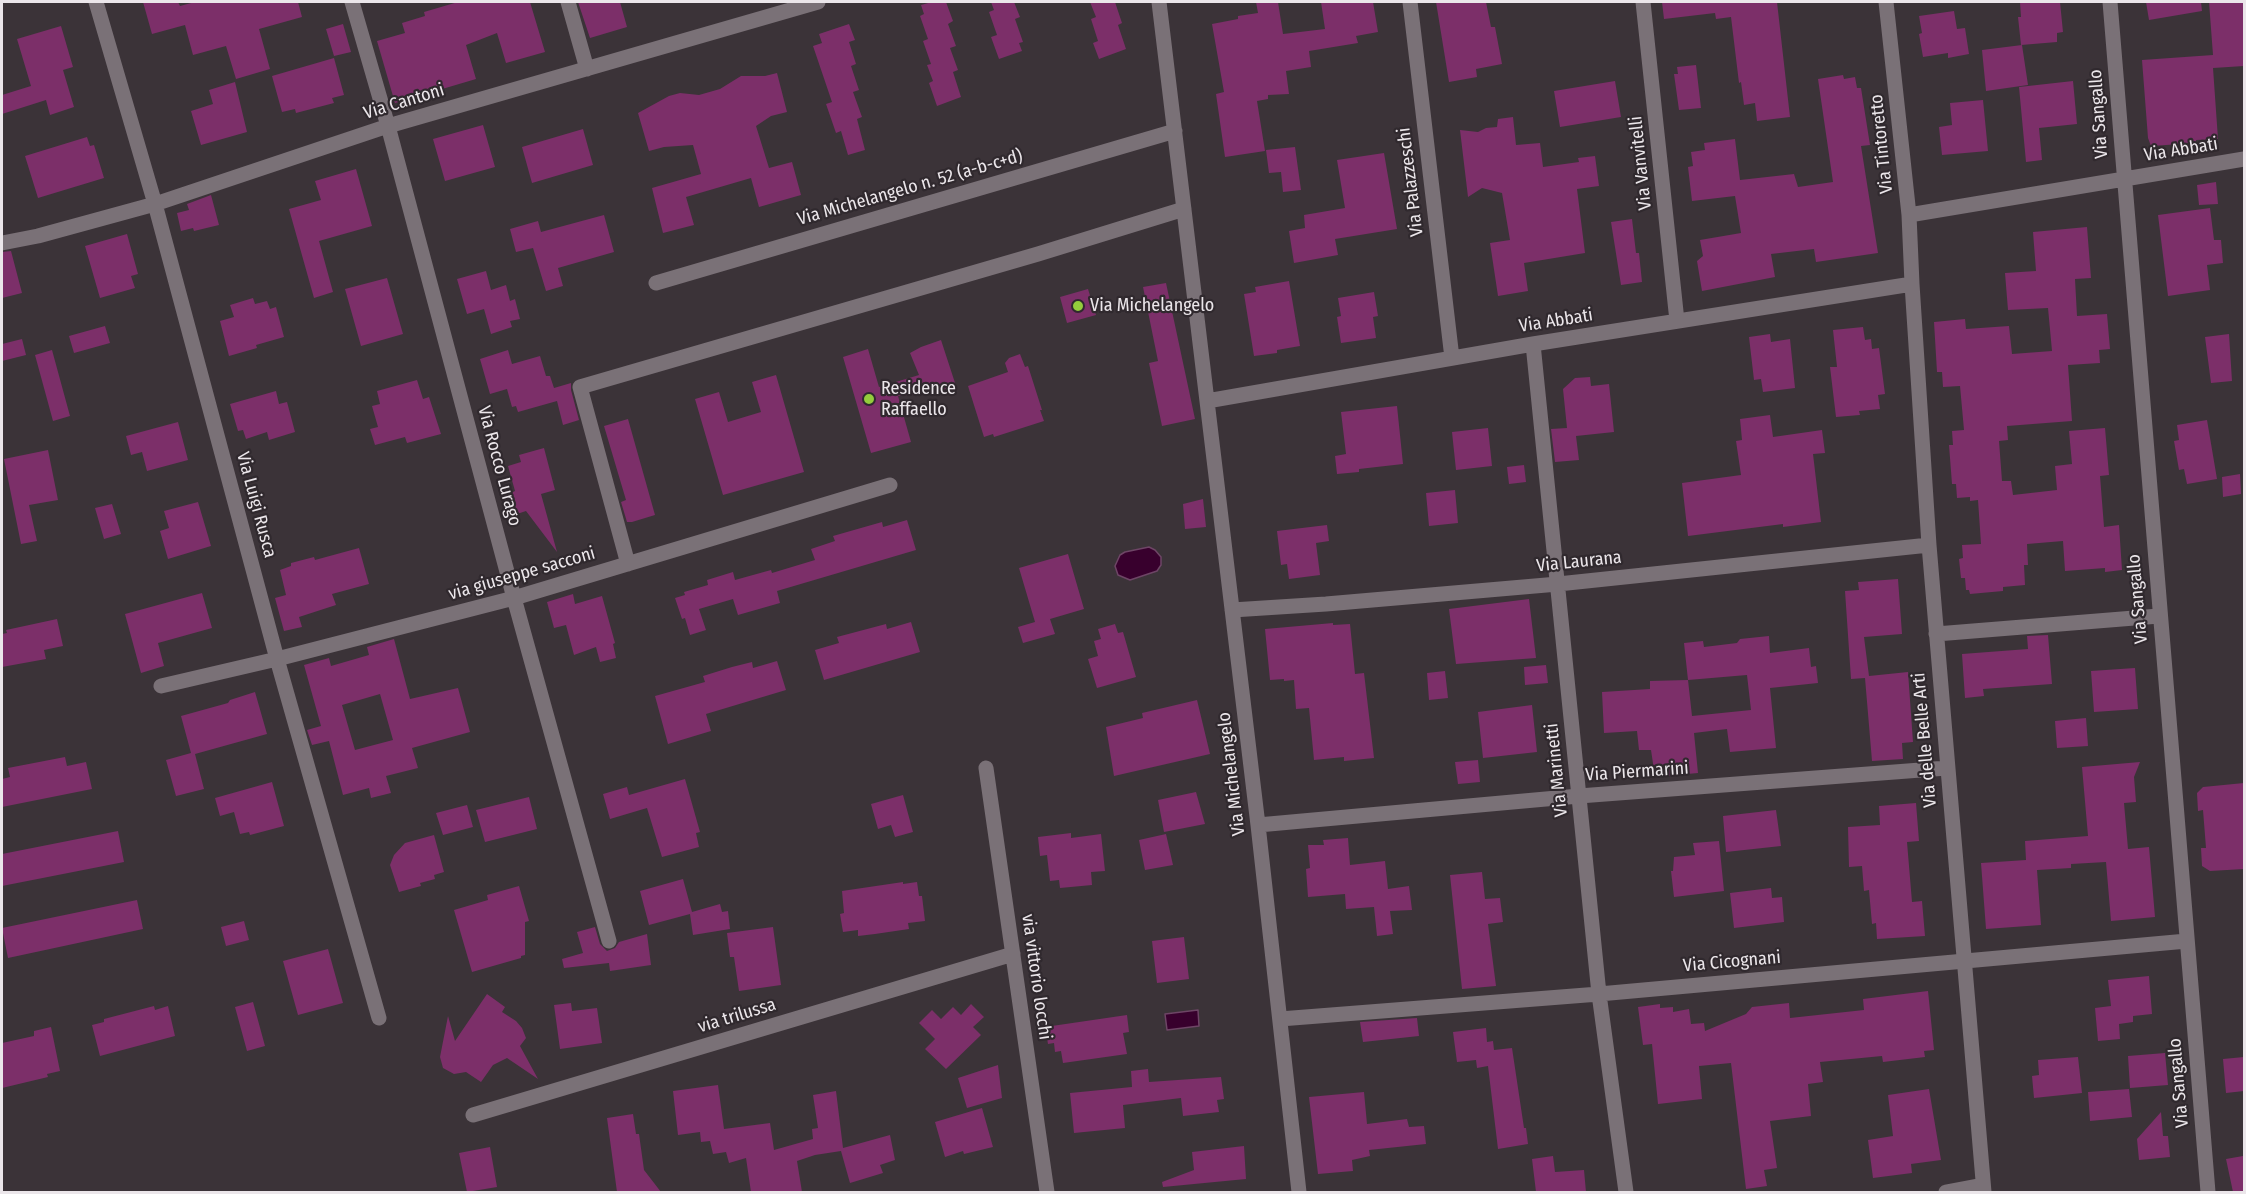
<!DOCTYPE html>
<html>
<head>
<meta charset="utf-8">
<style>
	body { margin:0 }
	#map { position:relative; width:2246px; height:1194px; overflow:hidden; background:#3b3338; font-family:"Fira Sans Condensed",sans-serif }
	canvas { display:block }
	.frame { position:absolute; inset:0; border:3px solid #ebe6ea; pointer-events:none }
</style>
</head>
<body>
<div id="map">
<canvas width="2246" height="1194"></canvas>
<div class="frame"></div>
</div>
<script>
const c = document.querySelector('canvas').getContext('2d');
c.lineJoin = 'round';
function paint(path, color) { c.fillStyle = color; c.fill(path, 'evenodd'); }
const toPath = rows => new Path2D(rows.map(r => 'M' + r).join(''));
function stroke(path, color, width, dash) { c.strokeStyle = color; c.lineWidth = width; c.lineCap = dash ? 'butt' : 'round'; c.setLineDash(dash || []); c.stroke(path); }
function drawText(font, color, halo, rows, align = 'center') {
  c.font = font + ' "Fira Sans Condensed",sans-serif'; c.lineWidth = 4.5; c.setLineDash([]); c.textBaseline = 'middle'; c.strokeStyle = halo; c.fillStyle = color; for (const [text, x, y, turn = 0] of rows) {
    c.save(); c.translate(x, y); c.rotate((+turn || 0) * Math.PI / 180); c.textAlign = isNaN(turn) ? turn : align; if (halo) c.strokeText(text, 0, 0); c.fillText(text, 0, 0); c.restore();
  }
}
const water = toPath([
	[1149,547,1155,550,1161,557,1161,565,1157,571,1130,580,1118,575,1115,566,1120,555,1125,552,1149,547],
	[1198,1010,1199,1026,1167,1030,1165,1014,1198,1010]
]);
const building = toPath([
	[143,2,178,2,180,6,195,2,298,2,302,17,259,29,270,69,236,79,226,46,193,55,185,25,152,34],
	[458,2,530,2,545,52,506,63,497,33,466,45,476,79,395,103,377,41,405,33,402,23,425,16,424,12],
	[578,2,620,2,627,27,590,38],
	[932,2,946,2,953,21,948,24,956,46,950,48,958,70,953,72,961,97,937,106,929,83,933,81,927,65,931,64,923,41,928,39,920,16,924,14,921,5],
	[991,2,1014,2,1020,17,1015,19,1023,42,1019,43,1022,51,999,59,991,37,997,35,989,12,994,10],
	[1090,2,1115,2,1122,23,1118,25,1126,49,1099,59,1093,43,1098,41,1091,19,1096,17],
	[1256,2,1278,2,1283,34,1325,29,1321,2,1373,2,1378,32,1356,36,1358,43,1309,51,1311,67,1286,71,1289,94,1268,95,1268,99,1257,101,1265,151,1225,157,1216,94,1224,92,1212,24,1238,19,1238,16,1258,13],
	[1436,2,1486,2,1491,27,1495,27,1502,64,1476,69,1477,77,1449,82],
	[1662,2,1777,2,1790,117,1757,121,1755,103,1744,105,1741,82,1739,83,1731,17,1716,19,1715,13,1664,19],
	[2020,2,2060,2,2063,32,2057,33,2057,42,2021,45,2018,17,2021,17],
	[2146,2,2201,2,2202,11,2149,20],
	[2209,2,2244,2,2244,66,2213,68,2218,139,2196,140,2196,143,2151,146,2148,138,2142,60,2213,55],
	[1954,11,1957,29,1965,28,1969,54,1948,58,1948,53,1923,57,1919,34,1922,33,1919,16],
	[343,24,351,52,334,56,326,29],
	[849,24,855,40,849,42,856,64,851,66,859,90,853,92,862,117,857,119,865,150,848,155,841,131,836,133,826,104,832,102,813,46,822,43,819,34],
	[61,26,73,67,63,70,74,107,50,115,46,100,2,114,2,95,31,86,17,39],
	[2022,45,2028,85,1986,91,1982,50],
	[334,58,344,95,332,98,334,103,296,113,295,109,282,112,272,76],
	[1696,65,1701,108,1679,110,1674,74,1678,74,1677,67],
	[777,73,787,112,771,116,756,126,769,168,792,162,801,195,759,207,751,178,686,197,694,225,663,233,652,188,701,174,693,145,664,147,649,151,638,113,669,96,680,93,699,95,720,89,741,76,765,76],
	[1843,75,1844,79,1855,77,1857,88,1861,88,1870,145,1861,146,1878,253,1816,262,1814,249,1771,254,1775,277,1702,291,1697,261,1703,256,1700,240,1741,233,1735,196,1692,201,1688,167,1693,166,1691,152,1705,150,1704,143,1735,139,1740,180,1794,174,1798,187,1833,182,1818,79],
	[1615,81,1621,117,1560,127,1554,91],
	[2073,81,2077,124,2039,128,2042,160,2026,162,2019,87],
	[235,82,247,132,201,145,191,111,213,104,209,90],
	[1983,100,1988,151,1942,155,1939,127,1952,125,1950,103],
	[1513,117,1516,145,1540,143,1543,167,1579,162,1578,158,1595,156,1599,186,1577,189,1585,253,1524,263,1528,291,1498,296,1490,243,1510,240,1502,193,1482,188,1468,197,1460,130,1478,132,1486,128,1497,127,1498,119],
	[483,125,495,167,445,181,433,139],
	[583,129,593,165,532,183,522,147],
	[87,137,90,146,94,145,104,178,38,198,25,156],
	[1295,147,1301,190,1283,192,1281,172,1269,173,1266,150],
	[1384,153,1397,229,1335,239,1338,255,1294,263,1289,231,1305,228,1304,215,1345,208,1337,160],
	[356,169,372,226,319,241,333,292,314,298,289,209,321,200,315,181],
	[2216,182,2218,204,2199,205,2197,185],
	[211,195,219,225,194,231,193,228,181,231,177,213,189,210,187,204],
	[2210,208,2214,240,2221,240,2223,263,2207,265,2210,290,2168,296,2158,215],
	[604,215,614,252,558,268,563,286,546,291,533,248,516,252,510,229,538,221,541,232],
	[1632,219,1636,253,1639,253,1642,282,1621,285,1611,222],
	[2087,227,2091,278,2075,279,2077,316,2107,314,2110,349,2099,350,2100,363,2068,365,2072,421,2007,426,2008,440,1999,441,2002,481,2011,481,2013,495,2057,490,2055,466,2072,464,2069,431,2105,428,2109,475,2100,476,2104,527,2119,525,2122,570,2105,572,2105,568,2065,571,2063,541,2027,544,2028,565,2024,565,2025,585,2003,587,2003,591,1970,594,1969,590,1966,590,1965,578,1961,578,1959,559,1963,558,1962,545,1981,544,1978,500,1970,501,1970,497,1957,498,1956,484,1952,484,1949,445,1953,445,1952,431,1964,430,1960,386,1943,387,1942,372,1937,372,1934,322,1965,319,1966,329,2009,326,2012,354,2052,351,2048,308,2008,310,2005,273,2036,271,2033,232],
	[127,234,138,274,131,276,135,288,100,298,85,246],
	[11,251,22,293,2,298,2,252],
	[486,271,491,290,506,285,510,301,515,299,520,319,510,321,512,327,491,334,484,309,467,314,457,279],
	[387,278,403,334,361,346,345,289],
	[1289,281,1300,346,1277,350,1277,353,1254,356,1244,294,1256,292,1255,287],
	[1166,283,1195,419,1162,426,1149,363,1158,361,1143,287],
	[1088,289,1096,315,1067,323,1060,297],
	[1374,292,1378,316,1373,317,1376,338,1341,343,1337,317,1341,316,1338,298],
	[253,298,255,304,267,301,270,309,276,307,284,337,256,345,257,348,229,356,220,321,234,317,230,305],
	[105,326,110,343,74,353,69,336],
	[1863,327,1865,340,1871,339,1872,349,1879,348,1885,394,1878,395,1880,409,1859,411,1860,415,1836,417,1830,367,1837,367,1833,330],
	[1770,334,1771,342,1790,339,1795,388,1763,392,1761,379,1754,380,1749,337],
	[2229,334,2232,381,2211,383,2205,337],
	[22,339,26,355,2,361,2,344],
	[941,340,956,386,932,393,898,396,911,442,871,453,843,357,868,349,879,387,919,375,910,353,921,347],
	[52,350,70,416,53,421,35,355],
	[508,350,512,364,540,356,546,376,550,376,554,388,571,383,571,390,579,420,563,425,557,401,518,412,516,406,512,407,507,389,490,394,480,359],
	[1020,354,1025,367,1028,366,1042,410,1040,410,1044,421,994,437,993,434,984,437,968,386,1008,372,1005,363,1009,358],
	[776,375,804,472,723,495,695,399,719,392,728,422,761,412,752,382],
	[1590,377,1591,386,1609,384,1614,432,1576,436,1579,460,1555,462,1551,429,1567,428,1563,389,1575,378],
	[417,380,423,399,429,397,441,434,407,443,405,437,375,445,370,429,378,427,372,406,380,404,377,391],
	[276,391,279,404,287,402,295,432,269,440,267,432,246,439,243,430,238,431,230,404],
	[1397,406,1403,464,1359,469,1359,472,1337,474,1335,456,1346,454,1341,412],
	[1770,415,1773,437,1822,430,1825,453,1813,454,1821,522,1783,527,1783,524,1688,536,1682,483,1741,475,1736,441,1742,440,1740,419],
	[628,419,655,515,632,522,627,522,621,502,626,500,604,426],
	[2207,420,2217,479,2187,484,2184,469,2179,470,2174,441,2179,440,2177,425],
	[178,422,188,460,147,471,142,452,131,455,126,436],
	[1488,428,1492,466,1456,470,1452,432],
	[544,448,555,490,541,494,557,552,526,511,517,514,511,493,515,491,508,466,521,462,519,455],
	[48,450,58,500,29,505,37,541,21,544,4,459],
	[1524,465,1526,482,1509,484,1507,467],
	[2240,474,2241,494,2223,497,2222,477],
	[1455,490,1458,523,1429,526,1426,493],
	[1203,499,1206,527,1185,529,1183,504],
	[198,502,211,546,168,559,160,531,169,528,164,511],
	[112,504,121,534,104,539,95,508],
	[907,520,916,550,777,591,780,603,738,615,733,599,699,609,706,630,690,635,685,618,682,619,675,598,685,595,684,592,708,585,707,580,733,572,735,580,771,570,772,573,815,560,811,549,835,541,833,536,882,522,883,527],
	[1327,525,1329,541,1316,543,1320,575,1289,579,1287,564,1281,565,1277,531],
	[359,548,369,584,332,594,336,605,299,617,302,627,284,631,275,598,286,595,280,570,291,566,291,563,314,557,315,560],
	[1068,554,1084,609,1050,619,1055,634,1023,643,1018,627,1035,622,1019,568],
	[1898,579,1902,634,1864,637,1869,676,1908,672,1913,742,1902,743,1903,759,1872,761,1865,678,1851,679,1845,591,1859,590,1858,582],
	[202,593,212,628,158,643,164,666,141,673,125,614],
	[573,594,575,604,602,596,615,643,613,644,616,658,600,662,596,647,574,655,566,625,554,628,547,602],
	[1529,599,1536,658,1456,664,1449,609],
	[57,619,63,646,44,650,46,659,2,667,2,634,7,633,6,630],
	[911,622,920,652,824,680,815,650,839,643,837,637,886,624,887,629],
	[1333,623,1333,625,1350,624,1355,674,1364,673,1374,758,1344,761,1344,757,1314,760,1309,708,1296,709,1294,680,1284,681,1284,679,1270,680,1265,629],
	[1115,624,1118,633,1123,632,1136,677,1097,688,1088,659,1098,656,1094,641,1101,639,1098,629],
	[2048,635,2052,684,1983,689,1984,696,1965,698,1962,654,2028,649,2027,636],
	[1769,636,1770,653,1809,648,1811,667,1816,666,1818,683,1770,688,1776,748,1730,752,1727,729,1694,733,1698,773,1655,777,1651,750,1639,750,1637,731,1604,733,1602,692,1650,689,1650,681,1688,680,1684,643,1703,641,1704,647,1737,643,1740,639],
	[1747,675,1751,710,1692,716,1688,680],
	[394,639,410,699,458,688,470,732,412,748,418,768,386,776,391,793,371,798,369,788,343,795,329,741,312,745,307,730,321,726,304,665,329,658,331,666,369,655,367,647],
	[380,694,393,740,355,750,342,705],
	[777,661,786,690,706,714,711,731,668,744,655,696,705,682,703,676,732,667,752,662,753,668],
	[1546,665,1548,683,1525,685,1524,667],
	[2135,668,2138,709,2094,712,2091,671],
	[1445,671,1448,698,1429,700,1427,673],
	[255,692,267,734,195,754,204,789,176,796,166,760,191,753,181,716,228,703,230,700],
	[1197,700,1210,754,1114,776,1106,727,1143,718,1142,713],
	[1532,705,1537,752,1483,758,1478,712],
	[2086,718,2088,746,2057,748,2055,721],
	[65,757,67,766,86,762,92,789,2,807,2,779,10,777,8,768],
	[1478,760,1480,782,1458,784,1455,762],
	[2140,762,2134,777,2136,802,2124,803,2128,849,2149,847,2155,917,2111,921,2106,862,2071,864,2071,868,2037,870,2041,925,1986,929,1981,863,2026,860,2025,841,2088,836,2082,767],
	[685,779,700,832,696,833,699,847,662,857,647,808,610,819,603,794,627,787,629,795],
	[272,782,284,826,250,835,249,832,240,834,234,812,220,816,215,798],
	[2244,783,2244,869,2210,871,2202,866,2201,848,2206,848,2203,810,2198,811,2197,793,2203,787],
	[1196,792,1205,824,1164,832,1158,800],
	[903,795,913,832,895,837,891,825,878,829,871,804],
	[529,797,537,829,485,842,476,810],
	[1916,803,1919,841,1907,842,1912,902,1922,901,1925,936,1877,939,1876,923,1872,924,1869,890,1864,891,1862,866,1849,867,1848,827,1880,825,1879,806],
	[467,805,473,827,443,835,436,813],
	[1776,810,1781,846,1726,852,1723,816],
	[118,831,124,862,2,886,2,854],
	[1071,833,1071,838,1101,834,1105,871,1091,872,1092,885,1060,888,1059,880,1050,881,1047,855,1040,856,1038,837],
	[1166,834,1173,865,1145,870,1139,840],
	[434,835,444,872,434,875,435,879,420,883,421,886,399,892,390,865,394,855,405,843],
	[1348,838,1350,865,1385,861,1388,889,1409,886,1412,910,1390,911,1393,934,1377,936,1374,907,1346,909,1345,894,1308,897,1306,869,1310,868,1308,845,1324,845,1323,840],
	[1719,841,1724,891,1674,897,1671,871,1673,871,1674,857,1695,855,1693,843],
	[1482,872,1485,899,1500,898,1503,922,1488,924,1496,986,1462,989,1450,875],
	[683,879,692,912,720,904,722,912,728,911,730,929,693,935,690,914,649,925,640,891],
	[903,882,903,884,917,882,919,896,922,896,925,921,908,923,909,929,875,934,858,936,858,930,843,932,840,914,844,913,842,891],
	[519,886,529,921,525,922,525,955,521,956,521,958,472,972,454,910,488,900,487,895],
	[1771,888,1772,898,1782,897,1784,922,1734,928,1730,893],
	[137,900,143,929,8,958,2,928],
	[244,921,249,940,226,946,221,927],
	[595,927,600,944,607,951,615,948,619,942,647,934,651,965,610,971,609,963,564,968,562,959,583,953,577,932],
	[773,927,781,985,739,991,734,957,730,957,727,933],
	[1184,937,1189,979,1157,983,1152,941],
	[328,949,343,1003,298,1015,283,961],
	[2149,976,2152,1014,2133,1016,2133,1022,2119,1024,2120,1039,2098,1041,2095,1008,2111,1006,2108,980],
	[1928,991,1934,1050,1924,1051,1925,1057,1883,1062,1882,1056,1820,1062,1823,1082,1808,1084,1811,1116,1770,1121,1777,1168,1764,1170,1767,1186,1746,1189,1731,1063,1699,1066,1702,1099,1658,1104,1652,1044,1643,1045,1638,1007,1660,1004,1660,1008,1673,1007,1673,1012,1689,1009,1691,1024,1704,1023,1705,1031,1746,1014,1752,1007,1789,1003,1790,1018,1864,1010,1863,999],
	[487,994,505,1007,502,1012,516,1021,522,1028,526,1038,520,1046,538,1079,507,1058,493,1065,481,1082,466,1072,454,1074,443,1068,440,1057,448,1016,455,1041],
	[253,1002,265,1046,247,1051,235,1007],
	[571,1003,572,1011,597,1008,602,1043,560,1049,554,1005],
	[971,1004,984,1017,973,1027,981,1035,946,1069,925,1049,935,1039,919,1023,932,1010,941,1019,953,1007,961,1015],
	[154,1006,155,1010,168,1006,175,1036,100,1056,92,1025,104,1022,104,1019],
	[1127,1015,1129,1032,1123,1033,1127,1054,1063,1063,1061,1051,1055,1052,1054,1043,1048,1044,1045,1027],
	[1417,1018,1419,1036,1363,1042,1360,1022],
	[51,1027,60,1071,47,1074,48,1077,2,1088,2,1043,34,1036,34,1031],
	[1486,1028,1487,1042,1493,1041,1494,1050,1512,1048,1524,1128,1526,1128,1528,1144,1498,1149,1488,1066,1477,1068,1476,1060,1457,1062,1453,1032],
	[2165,1053,2168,1085,2130,1088,2128,1056],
	[2078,1057,2082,1093,2034,1098,2032,1076,2039,1075,2038,1060],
	[2244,1057,2244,1091,2226,1093,2223,1059],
	[998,1065,1002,1098,967,1108,958,1078],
	[1148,1069,1149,1082,1221,1077,1224,1099,1217,1100,1219,1112,1183,1116,1181,1098,1123,1105,1125,1128,1074,1133,1070,1093,1132,1087,1131,1071],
	[718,1085,724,1129,770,1123,774,1150,813,1139,812,1129,818,1128,813,1095,836,1091,843,1148,890,1135,895,1160,880,1165,883,1173,850,1183,841,1151,815,1155,797,1161,802,1192,751,1192,746,1158,729,1163,726,1152,713,1154,710,1141,701,1142,700,1132,678,1135,673,1091],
	[1929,1089,1941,1160,1911,1164,1912,1173,1873,1178,1868,1140,1893,1136,1888,1095],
	[2129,1089,2132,1117,2090,1121,2088,1092],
	[1364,1092,1367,1124,1407,1119,1409,1127,1424,1126,1426,1144,1369,1150,1370,1156,1352,1160,1353,1171,1318,1174,1309,1097],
	[982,1108,993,1147,964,1154,963,1151,945,1157,935,1122],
	[2161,1112,2163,1136,2168,1136,2170,1157,2139,1160,2137,1139],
	[633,1114,636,1134,639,1134,644,1170,661,1192,617,1192,607,1118],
	[1244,1146,1246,1179,1163,1187,1162,1182,1194,1170,1192,1152],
	[490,1147,497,1187,467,1192,459,1153],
	[1553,1156,1555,1172,1584,1170,1586,1192,1536,1192,1532,1159],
	[2243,1156,2244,1192,2233,1192,2226,1159]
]);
const minor = toPath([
	[96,2,155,204,277,659,379,1018],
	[352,2,388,126,514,598,609,941],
	[568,2,587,69],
	[1159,2,1258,825,1299,1192],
	[1410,2,1452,358],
	[1643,2,1677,321],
	[1886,2,1909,215,1912,284,1929,545,1984,1192],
	[2110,2,2208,1192],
	[1909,215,2244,159],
	[2,243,38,236,155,204,388,126,818,2],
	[656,283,1175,131],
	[1533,344,1599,994,1626,1192],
	[1207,401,1533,344,1912,284],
	[628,564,580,387,1038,254,1184,209],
	[1232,610,1326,604,1558,584,1929,545],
	[1936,634,2159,616],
	[161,686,277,659,514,598,890,485],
	[986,768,1047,1192],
	[1258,825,1579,796,1947,768],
	[1280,1019,1599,994,2187,941],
	[473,1115,1013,954],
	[1946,1192,1983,1185]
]);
const markers = [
	[1078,306,6,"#94cc3c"],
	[869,399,6,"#94cc3c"]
];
const streetNames = [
	["Via Cantoni",404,102,-17],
	["Via Sangallo",2099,114,-94],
	["Via Tintoretto",1882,144,-96],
	["Via Abbati",2181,150,-9],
	["Via Vanvitelli",1641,163,-96],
	["Via Palazzeschi",1411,182,-97],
	["Via Michelangelo n. 52 (a-b-c+d)",910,188,-16],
	["Via Abbati",1556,321,-9],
	["Via Rocco Lurago",499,466,75],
	["Via Luigi Rusca",256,505,75],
	["Via Laurana",1579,562,-6],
	["via giuseppe sacconi",522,574,-16],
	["Via Sangallo",2138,599,-95],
	["Via delle Belle Arti",1925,740,-95],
	["Via Marinetti",1557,770,-96],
	["Via Piermarini",1637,772,-4],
	["Via Michelangelo",1232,774,-97],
	["Via Cicognani",1732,962,-5],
	["via vittorio locchi",1036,977,82],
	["via trilussa",737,1016,-17],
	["Via Sangallo",2179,1083,-95]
];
const poiNames = [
	["Via Michelangelo",1090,306],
	["Residence",881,389],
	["Raffaello",881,410]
];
paint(water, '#38002d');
stroke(water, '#6e4566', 1.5);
paint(building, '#7c2f69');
stroke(minor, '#7a7177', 15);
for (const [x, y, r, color] of markers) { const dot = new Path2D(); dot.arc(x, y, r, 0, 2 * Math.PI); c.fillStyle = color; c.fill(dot); stroke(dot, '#30292e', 2); }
drawText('18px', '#ebe6ea', '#30292e', streetNames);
drawText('18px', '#ebe6ea', '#30292e', poiNames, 'left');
</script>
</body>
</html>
